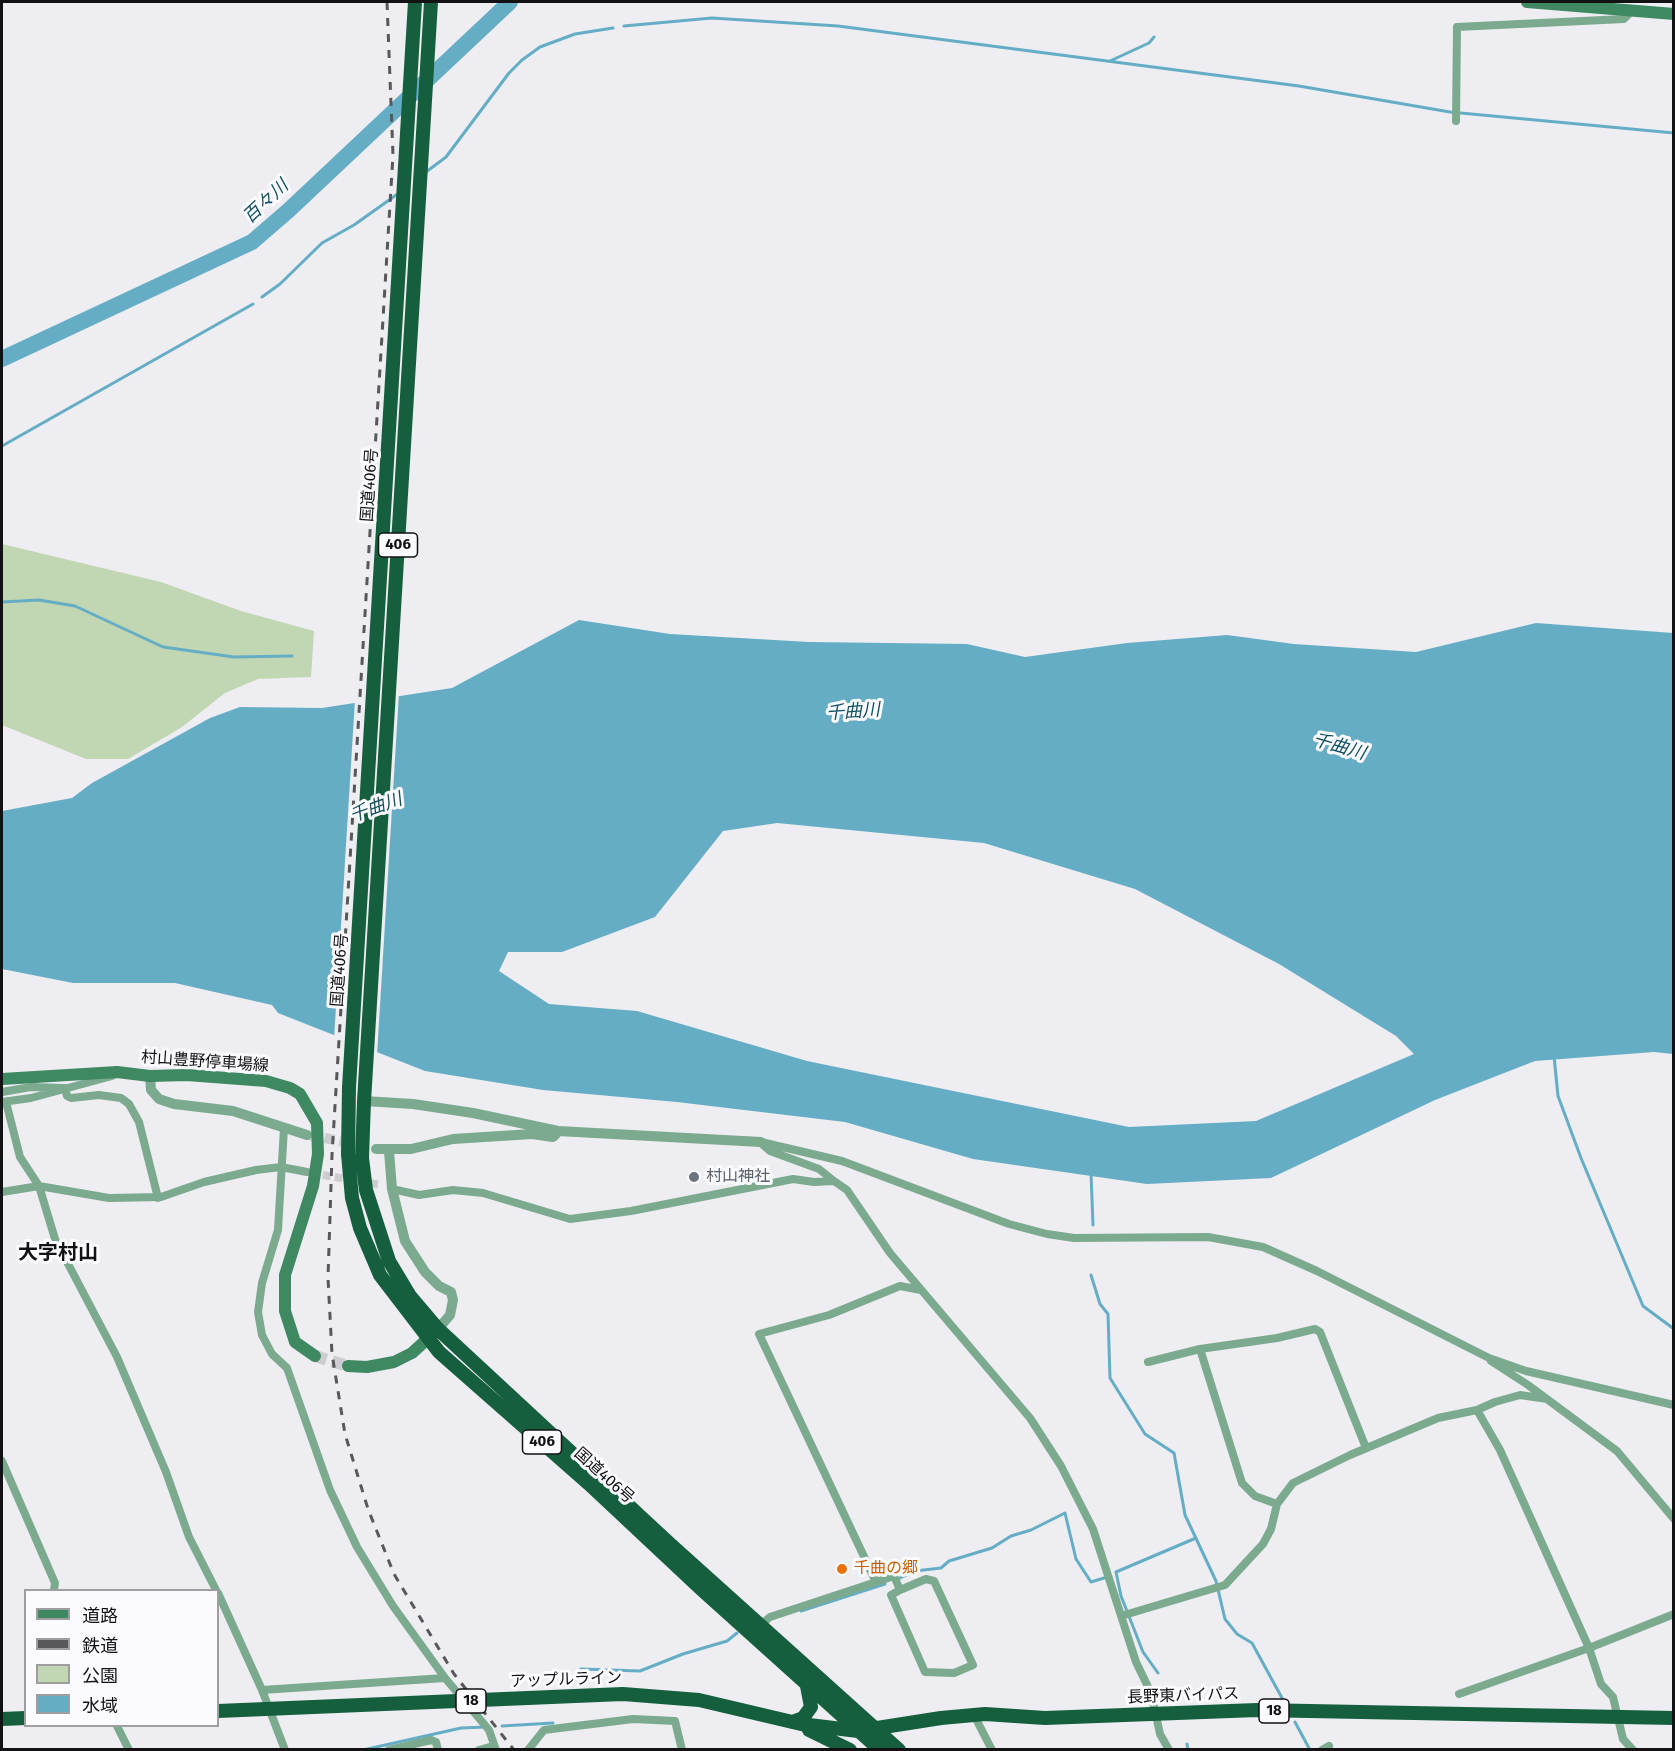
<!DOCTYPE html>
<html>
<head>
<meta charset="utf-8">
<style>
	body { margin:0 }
	#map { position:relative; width:1675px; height:1751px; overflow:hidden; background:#ededf2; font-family:"Fira Sans","Noto Sans JP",sans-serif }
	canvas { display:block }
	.frame { position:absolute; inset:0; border:3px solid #121214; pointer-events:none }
	.legend { position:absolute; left:24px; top:1589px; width:195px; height:138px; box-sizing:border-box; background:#fbfbff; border:2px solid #9e9ea1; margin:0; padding:8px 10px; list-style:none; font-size:18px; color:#121214 }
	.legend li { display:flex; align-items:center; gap:12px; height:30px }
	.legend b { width:30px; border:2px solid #9e9ea1 }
</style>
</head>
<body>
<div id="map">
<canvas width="1675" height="1751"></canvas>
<div class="frame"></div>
<ul class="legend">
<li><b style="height:8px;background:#3e8862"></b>道路</li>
<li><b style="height:8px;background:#58585b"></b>鉄道</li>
<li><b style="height:16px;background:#c1d7b3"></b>公園</li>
<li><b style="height:16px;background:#65adc5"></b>水域</li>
</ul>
</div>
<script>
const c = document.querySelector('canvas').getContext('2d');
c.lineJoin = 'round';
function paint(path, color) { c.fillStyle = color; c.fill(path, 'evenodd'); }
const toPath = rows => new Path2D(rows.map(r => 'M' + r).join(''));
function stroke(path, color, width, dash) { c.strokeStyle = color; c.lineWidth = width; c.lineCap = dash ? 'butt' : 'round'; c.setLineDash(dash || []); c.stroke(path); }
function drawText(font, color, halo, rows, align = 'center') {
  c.font = font + ' "Fira Sans","Noto Sans JP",sans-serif'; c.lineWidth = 6; c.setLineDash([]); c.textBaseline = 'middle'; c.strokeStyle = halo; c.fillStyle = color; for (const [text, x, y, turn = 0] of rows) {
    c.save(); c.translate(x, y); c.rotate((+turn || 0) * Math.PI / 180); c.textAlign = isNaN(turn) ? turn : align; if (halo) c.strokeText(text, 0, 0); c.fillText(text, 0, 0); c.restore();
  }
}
const green = toPath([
	[2,544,161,582,241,611,314,631,311,677,258,679,225,693,182,727,128,759,86,759,2,725]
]);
const water = toPath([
	[579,620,670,634,809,642,967,644,1025,657,1127,643,1227,635,1294,644,1416,652,1536,623,1673,633,1673,1054,1654,1052,1535,1061,1435,1100,1271,1178,1147,1184,973,1159,845,1122,677,1102,543,1090,425,1071,278,1013,272,1005,175,983,73,983,2,969,2,811,72,798,92,783,210,718,240,707,322,708,452,688],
	[777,823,984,843,1135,889,1279,964,1396,1036,1414,1054,1256,1121,1129,1127,807,1061,637,1011,549,1004,499,971,508,952,562,952,655,917,723,831]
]);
const pier = toPath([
	[399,693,377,1055,334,1039,355,700]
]);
const stream = toPath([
	[624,26,712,18,838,26,1299,86,1450,112,1674,133],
	[1110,61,1149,43,1154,37],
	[426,172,446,157,509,73,522,60,540,47,575,34,613,28],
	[262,297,280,284,322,243,354,225,399,193],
	[2,446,253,304],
	[2,602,39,600,75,606,163,647,234,657,292,656],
	[1554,1056,1558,1096,1581,1158,1643,1306,1674,1329],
	[1091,1173,1093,1225],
	[1091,1275,1100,1304,1108,1314,1110,1378,1145,1434,1174,1453,1185,1515,1216,1581,1225,1619,1237,1634,1252,1643,1282,1698],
	[900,1578,915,1571,941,1568,949,1561,992,1548,1011,1536,1031,1530,1065,1513,1076,1559,1091,1582,1104,1578],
	[801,1611,885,1584],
	[581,1669,640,1671,683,1654,727,1641,737,1633],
	[1158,1673,1143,1652,1121,1596,1116,1572,1196,1538],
	[1295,1722,1310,1750],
	[502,1726,553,1723],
	[1187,1744,1188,1750],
	[363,1750,461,1728,485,1727]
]);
const river = toPath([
	[2,359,252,242,289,210,510,2]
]);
const minorTunnel = toPath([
	[311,1173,381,1185]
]);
const tertiaryTunnel = toPath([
	[310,1135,354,1144]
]);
const secondaryTunnel = toPath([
	[315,1356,348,1366]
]);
const minor = toPath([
	[1456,121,1457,27,1624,19,1632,11],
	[2,1092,31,1087,65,1088,67,1096,71,1098,99,1095,121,1098,129,1104,139,1122,158,1198],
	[2,1102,31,1098,112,1076],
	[6,1102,20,1157,39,1186,55,1239,117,1357,166,1472,189,1537,216,1590],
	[284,1128,278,1230,262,1283,258,1312,262,1335,272,1354,287,1368,330,1490,357,1547,393,1606,445,1678],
	[761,1142,842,1161,1009,1224,1047,1234,1074,1238,1208,1237,1263,1247,1317,1271,1489,1358,1526,1371,1674,1405],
	[834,1181,847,1190,890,1253,1030,1418,1061,1466,1093,1529,1136,1662,1151,1693,1160,1734,1169,1750],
	[392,1189,419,1195,453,1190,483,1193,570,1219,631,1211,793,1179,814,1182,834,1181,819,1169,770,1151,761,1143],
	[2,1192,39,1186,109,1198,161,1197,204,1182,256,1170,281,1167,307,1172],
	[1200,1349,1242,1483,1255,1496,1277,1504],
	[1491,1361,1528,1385,1617,1451,1674,1519],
	[1148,1362,1200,1349,1277,1338,1315,1329,1320,1332,1366,1448],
	[1477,1410,1500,1450,1589,1648,1674,1614],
	[2,1461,55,1583,54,1590],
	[876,1582,894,1576,900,1590,926,1579,934,1581,973,1665,954,1673,925,1672,891,1595,900,1590],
	[218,1593,262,1690,285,1750],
	[1121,1616,1225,1585,1263,1544,1271,1529,1277,1504,1293,1483,1350,1455,1438,1418,1477,1410,1495,1402,1520,1395,1547,1399],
	[757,1628,770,1617,876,1582,759,1334,829,1315,900,1286,921,1290],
	[262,1690,445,1678,489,1730,496,1750],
	[1459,1694,1589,1648,1601,1684,1613,1697,1623,1739,1633,1750],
	[974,1715,992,1750],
	[117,1726,129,1750],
	[389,1750,431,1740,436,1742,438,1750],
	[479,1750,493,1746],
	[528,1750,544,1730,633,1719,675,1721,682,1750],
	[1322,1750,1329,1746]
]);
const tertiary = toPath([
	[150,1076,151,1090,159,1099,174,1104,233,1111,307,1135],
	[364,1101,413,1104,473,1113,558,1131,761,1142],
	[376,1149,411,1149,453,1139,532,1134,553,1137,556,1134],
	[389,1151,392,1189,405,1241,425,1272,439,1286,451,1292,453,1300,450,1315,438,1329]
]);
const secondary = toPath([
	[1527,2,1674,14],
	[2,1079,117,1072,150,1076,187,1075,266,1081,290,1088,300,1094,317,1123,318,1154,313,1186,285,1275,285,1311,295,1342,315,1356],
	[348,1366,367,1367,394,1362,412,1353,435,1332]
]);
const trunk = toPath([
	[415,2,349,1087,348,1154,352,1198,360,1228,380,1275,439,1352,589,1484,701,1589,880,1750],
	[431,2,364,1101,362,1158,366,1190,389,1261,410,1296,438,1329,671,1545,899,1750],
	[218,1711,623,1694,699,1700,801,1724,858,1731,941,1718,985,1714,1045,1718,1257,1710,1674,1718],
	[2,1719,26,1718],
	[792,1722,803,1718,811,1707,807,1686],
	[809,1730,850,1750]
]);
const rail = toPath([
	[387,2,393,155,332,1155,328,1278,332,1354,345,1434,368,1509,394,1574,454,1674,514,1750]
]);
const markers = [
	[694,1177,6,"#6b7280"],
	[842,1569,6,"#e8710a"]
];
const shields = [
	[398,545,39],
	[542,1442,39],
	[471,1701,30],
	[1274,1711,30]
];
const shieldNames = [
	["406",398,545],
	["406",542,1442],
	["18",471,1701],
	["18",1274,1711]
];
const streetNames = [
	["国道406号",370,485,-86],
	["国道406号",340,970,-86],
	["村山豊野停車場線",205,1062,4],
	["国道406号",604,1476,42],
	["アップルライン",566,1680,-2],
	["長野東バイパス",1183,1696,-2]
];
const worshipNames = [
	["村山神社",706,1177]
];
const foodNames = [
	["千曲の郷",854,1569]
];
const waterNames = [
	["百々川",266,202,-43],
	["千曲川",853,712,-4],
	["千曲川",1339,747,16],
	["千曲川",376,808,-20]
];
const quarterNames = [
	["大字村山",58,1253]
];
paint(green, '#c1d7b3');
paint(water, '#65adc5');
paint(pier, '#ededf2');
stroke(stream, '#65adc5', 3);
stroke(river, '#65adc5', 16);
stroke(minorTunnel, '#ccccd1', 8, [8, 4]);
stroke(tertiaryTunnel, '#ccccd1', 10, [10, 5]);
stroke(secondaryTunnel, '#ccccd1', 12, [12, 6]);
stroke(minor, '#7caa8f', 8);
stroke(tertiary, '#7caa8f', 10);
stroke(secondary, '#3e8862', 12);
stroke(trunk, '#155f3e', 14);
stroke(rail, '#58585b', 3, [8, 8]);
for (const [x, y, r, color] of markers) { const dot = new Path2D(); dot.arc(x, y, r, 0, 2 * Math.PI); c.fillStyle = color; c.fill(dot); stroke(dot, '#fbfbff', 2); }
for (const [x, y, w] of shields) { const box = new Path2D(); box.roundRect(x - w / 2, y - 12, w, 24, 4.5); c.fillStyle = '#fbfbff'; c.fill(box); stroke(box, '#121214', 1.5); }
drawText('bold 15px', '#121214', null, shieldNames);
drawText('16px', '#121214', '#fbfbff', streetNames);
drawText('16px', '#5b616d', '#fbfbff', worshipNames, 'left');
drawText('16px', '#c56008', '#fbfbff', foodNames, 'left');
drawText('italic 18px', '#115061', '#fbfbff', waterNames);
drawText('bold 20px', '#121214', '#fbfbff', quarterNames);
</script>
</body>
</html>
